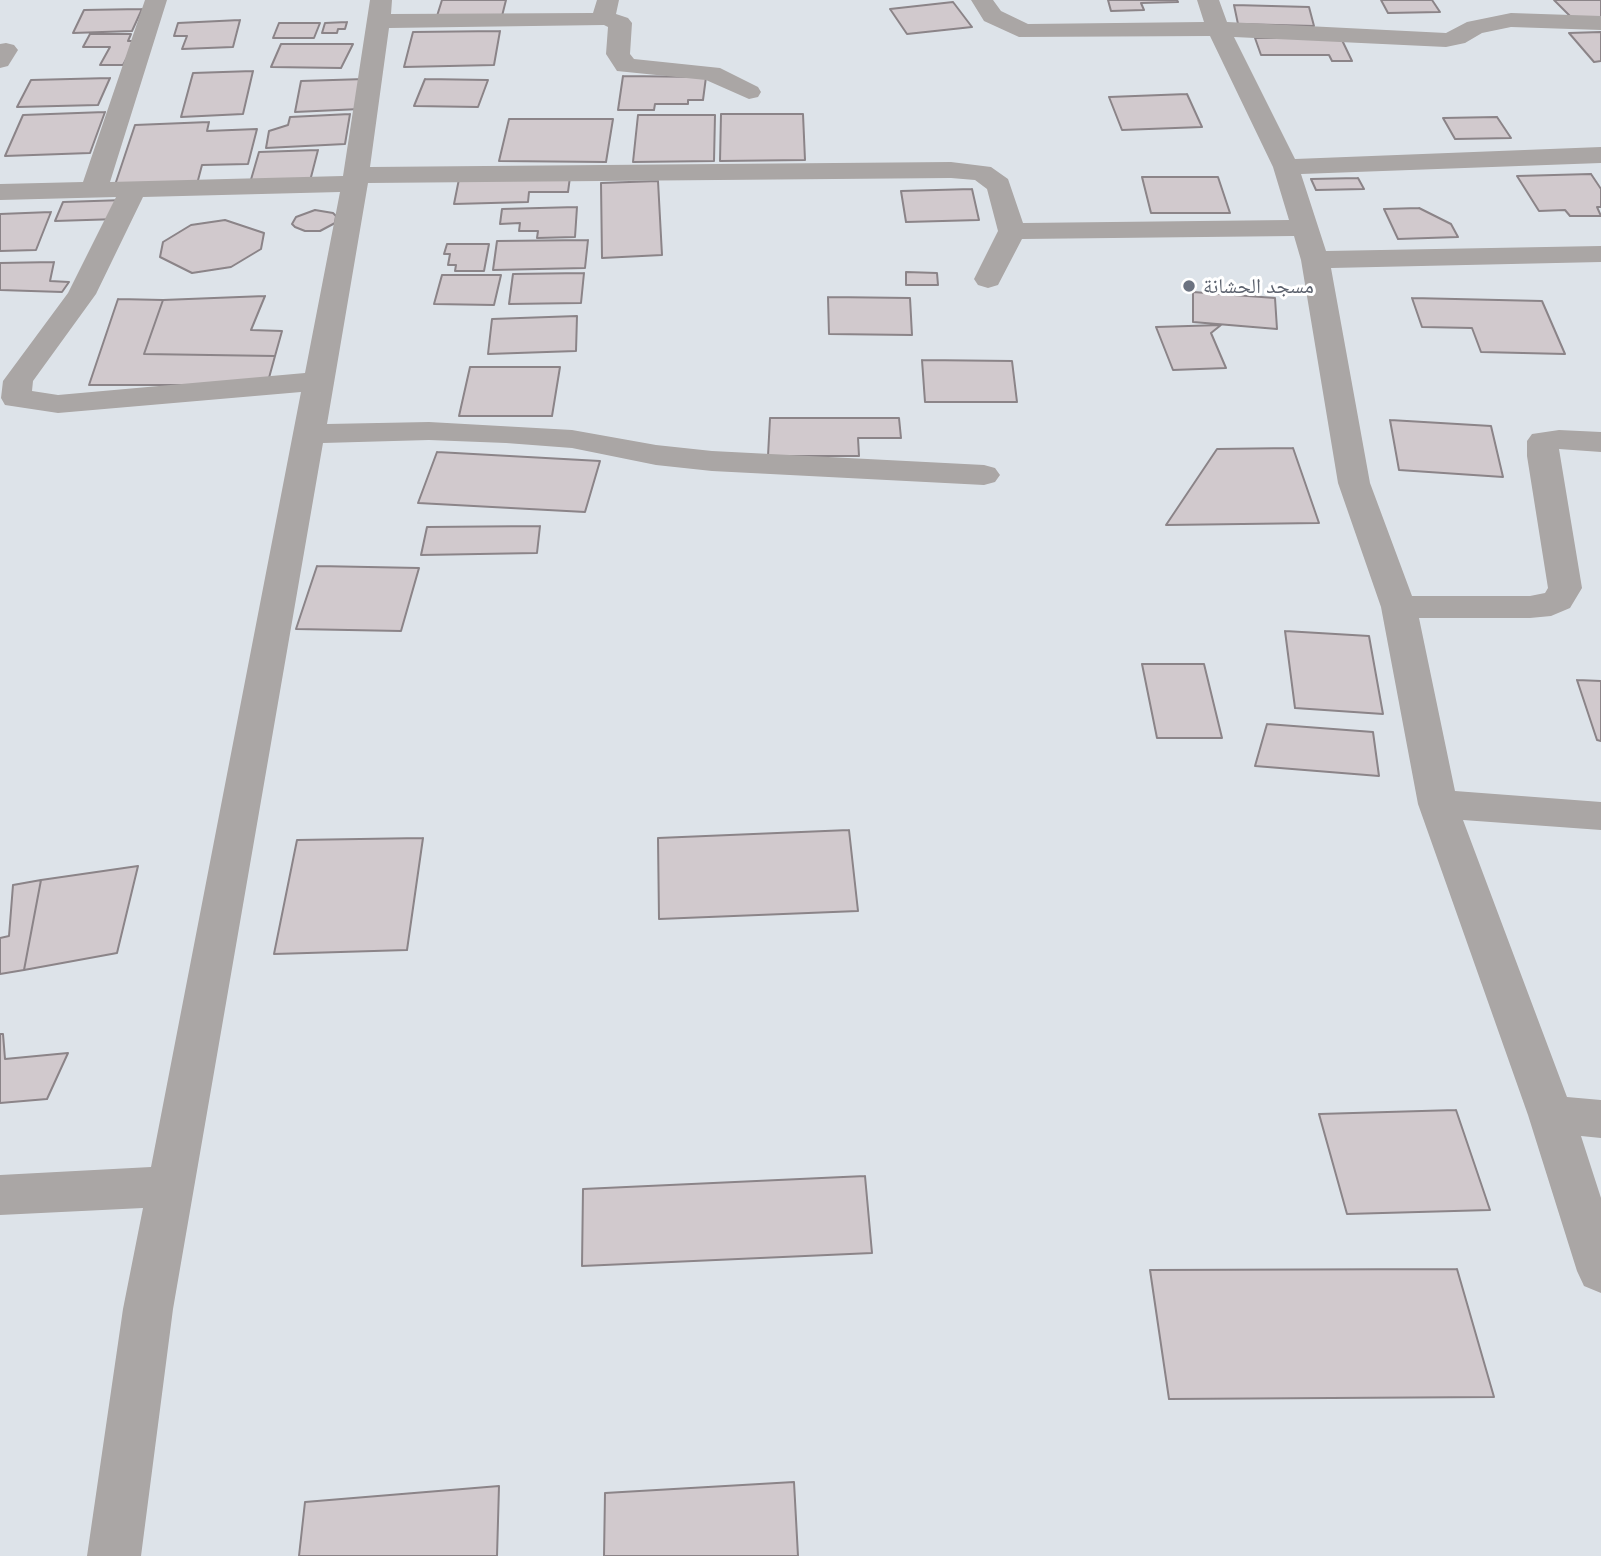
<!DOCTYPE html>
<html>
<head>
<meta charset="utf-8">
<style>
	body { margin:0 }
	canvas { display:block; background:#dde3e9 }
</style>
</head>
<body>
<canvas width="1601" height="1556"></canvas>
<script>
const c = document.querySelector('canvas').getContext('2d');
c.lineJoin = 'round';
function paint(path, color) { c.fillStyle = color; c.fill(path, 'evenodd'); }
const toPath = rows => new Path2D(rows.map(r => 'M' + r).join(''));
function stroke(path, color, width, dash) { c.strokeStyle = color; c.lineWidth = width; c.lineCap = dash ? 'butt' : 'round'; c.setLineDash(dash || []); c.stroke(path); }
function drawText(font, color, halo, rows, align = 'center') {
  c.font = font + ' Lato,"Noto Naskh Arabic",sans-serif'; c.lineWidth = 6; c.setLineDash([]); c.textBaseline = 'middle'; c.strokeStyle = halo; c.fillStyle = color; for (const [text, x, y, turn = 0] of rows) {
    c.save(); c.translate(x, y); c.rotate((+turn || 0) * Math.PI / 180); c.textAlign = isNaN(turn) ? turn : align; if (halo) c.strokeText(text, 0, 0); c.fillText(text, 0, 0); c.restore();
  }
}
const building = toPath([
	[442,0,506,0,502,16,437,16,442,0],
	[1108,0,1177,0,1178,2,1141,3,1144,10,1111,11,1108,0],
	[1381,0,1432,0,1440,12,1388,13,1381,0],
	[1554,0,1601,0,1601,17,1572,18,1554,0],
	[953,2,972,27,907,34,890,9,953,2],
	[1234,5,1309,7,1314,26,1238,24,1234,5],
	[142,9,132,31,73,33,84,10,142,9],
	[240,20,233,47,182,49,187,36,174,36,178,23,240,20],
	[347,22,345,29,338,29,337,33,322,33,325,23,347,22],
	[279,23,320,23,314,38,273,38,279,23],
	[500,31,494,65,404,67,413,32,500,31],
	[1601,32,1601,61,1594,62,1569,33,1601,32],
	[90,34,131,34,128,41,136,41,123,65,100,65,110,47,83,47,90,34],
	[1255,38,1341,38,1352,61,1332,61,1329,55,1261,55,1255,38],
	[281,44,353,44,341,68,271,67,281,44],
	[253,71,243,114,181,117,193,73,253,71],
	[623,76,706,77,703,100,688,100,688,104,655,104,654,110,618,110,623,76],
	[110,78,98,105,17,107,31,80,110,78],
	[365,79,360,109,295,112,301,81,365,79],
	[425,79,488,80,478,107,414,106,425,79],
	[1187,94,1202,127,1122,130,1109,97,1187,94],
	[105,112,90,153,5,156,23,115,105,112],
	[350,114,345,144,266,148,269,131,288,125,290,117,350,114],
	[721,114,803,114,805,160,720,161,721,114],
	[638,115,715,115,714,161,633,162,638,115],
	[1497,117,1511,138,1455,139,1443,118,1497,117],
	[509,119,613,119,606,162,499,161,509,119],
	[209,122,207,131,257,129,248,164,202,165,197,184,114,188,135,125,209,122],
	[318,150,310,181,250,183,259,152,318,150],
	[1591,174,1601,189,1601,207,1597,207,1601,216,1570,216,1565,210,1539,211,1517,176,1591,174],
	[570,177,568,192,529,192,528,202,454,204,459,179,570,177],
	[1142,177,1218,177,1230,213,1151,213,1142,177],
	[1358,178,1364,189,1316,190,1311,179,1358,178],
	[658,181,662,255,602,258,601,183,658,181],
	[972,189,979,220,906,222,901,191,972,189],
	[125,200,118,219,55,221,63,202,125,200],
	[577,207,575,237,537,238,538,231,519,231,520,223,500,224,502,209,577,207],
	[1419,208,1451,224,1458,237,1398,239,1384,209,1419,208],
	[315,210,333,213,336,216,335,223,320,231,305,231,295,227,292,224,296,217,315,210],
	[51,212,36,250,0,251,0,214,51,212],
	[225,220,264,233,261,249,231,267,192,273,160,257,163,242,191,225,225,220],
	[588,240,585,268,493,270,497,241,588,240],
	[447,244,489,244,484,271,455,271,456,265,448,265,450,254,444,254,447,244],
	[54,262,50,281,69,282,62,292,0,290,0,263,54,262],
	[906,272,937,273,938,285,906,285,906,272],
	[584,273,581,303,509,304,513,274,584,273],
	[442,275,501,275,494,305,434,304,442,275],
	[1193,292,1275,298,1277,329,1193,322,1193,292],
	[265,296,251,330,282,331,275,356,144,354,163,300,265,296],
	[828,297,910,298,912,335,829,334,828,297],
	[1412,298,1542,301,1565,354,1481,352,1472,328,1422,327,1412,298],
	[118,299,163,300,144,354,275,356,267,385,89,385,118,299],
	[577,316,576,351,488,354,492,319,577,316],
	[1221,325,1211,333,1226,368,1173,370,1156,327,1221,325],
	[922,360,1012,361,1017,402,925,402,922,360],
	[470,367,560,367,552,416,459,416,470,367],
	[770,418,899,418,901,438,858,438,859,456,768,456,770,418],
	[1390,420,1491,426,1503,477,1399,470,1390,420],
	[1293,448,1319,523,1166,525,1217,449,1293,448],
	[437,452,600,461,585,512,418,503,437,452],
	[540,526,537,553,421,555,427,527,540,526],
	[317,566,419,568,401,631,296,629,317,566],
	[1285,631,1369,636,1383,714,1295,708,1285,631],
	[1142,664,1204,664,1222,738,1157,738,1142,664],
	[1577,680,1601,681,1601,741,1597,740,1577,680],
	[1267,724,1373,732,1379,776,1255,766,1267,724],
	[849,830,858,911,659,919,658,838,849,830],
	[423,838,407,950,274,954,297,840,423,838],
	[138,866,117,953,24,970,41,880,138,866],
	[41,880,24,970,0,974,0,938,9,936,13,885,41,880],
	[0,1034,3,1034,5,1059,68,1053,47,1099,0,1103,0,1034],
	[1456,1110,1490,1210,1347,1214,1319,1114,1456,1110],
	[865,1176,872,1253,582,1266,583,1189,865,1176],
	[1457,1269,1494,1397,1169,1399,1150,1270,1457,1269],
	[794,1482,798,1556,604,1556,605,1493,794,1482],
	[499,1486,497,1556,299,1556,305,1502,499,1486]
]);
const minor = toPath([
	[145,0,167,0,110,182,343,176,370,0,392,0,391,14,593,13,597,0,619,0,616,14,628,18,632,23,630,54,634,59,720,68,758,87,761,92,758,97,749,99,706,80,617,71,606,54,608,27,604,25,389,28,370,167,951,162,991,167,1008,179,1023,223,1289,220,1273,167,1210,36,1019,37,984,21,971,0,993,0,1001,11,1028,24,1204,22,1197,0,1219,0,1227,22,1446,33,1467,22,1511,13,1601,16,1601,30,1511,27,1482,33,1465,43,1446,47,1234,37,1295,159,1601,147,1601,163,1301,174,1326,251,1601,246,1601,262,1331,268,1370,483,1412,596,1530,596,1545,593,1548,588,1527,456,1527,441,1532,434,1559,430,1601,432,1601,452,1559,449,1582,588,1570,608,1551,616,1530,618,1419,618,1455,791,1601,802,1601,830,1463,820,1567,1097,1601,1100,1601,1138,1581,1136,1601,1198,1601,1293,1584,1286,1577,1271,1528,1115,1418,804,1381,607,1338,483,1301,260,1294,236,1022,239,998,285,988,288,978,285,974,279,998,231,987,189,975,180,951,178,368,183,327,424,429,422,572,430,656,445,712,451,984,465,995,468,1000,475,995,482,984,485,712,471,656,465,572,448,506,443,429,440,323,443,173,1309,141,1556,87,1556,123,1309,143,1208,0,1215,0,1175,151,1167,301,392,58,413,5,405,1,398,3,381,68,293,116,197,0,200,0,184,83,182,145,0],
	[340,192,305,373,58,395,32,391,33,381,96,294,143,197,340,192],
	[6,43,14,45,18,50,8,66,0,68,0,44,6,43]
]);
const markers = [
	[1189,286,7,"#6b7280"]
];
const farWorshipnames = [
	["مسجد الحشانة",1203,286]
];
paint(building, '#d1c9cd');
stroke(building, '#8b8488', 2);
paint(minor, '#aaa6a5');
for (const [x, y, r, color] of markers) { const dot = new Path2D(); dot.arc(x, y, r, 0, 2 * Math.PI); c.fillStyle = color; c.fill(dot); stroke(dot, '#fff', 2.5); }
drawText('21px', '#5b616d', '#fff', farWorshipnames, 'left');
</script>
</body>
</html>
